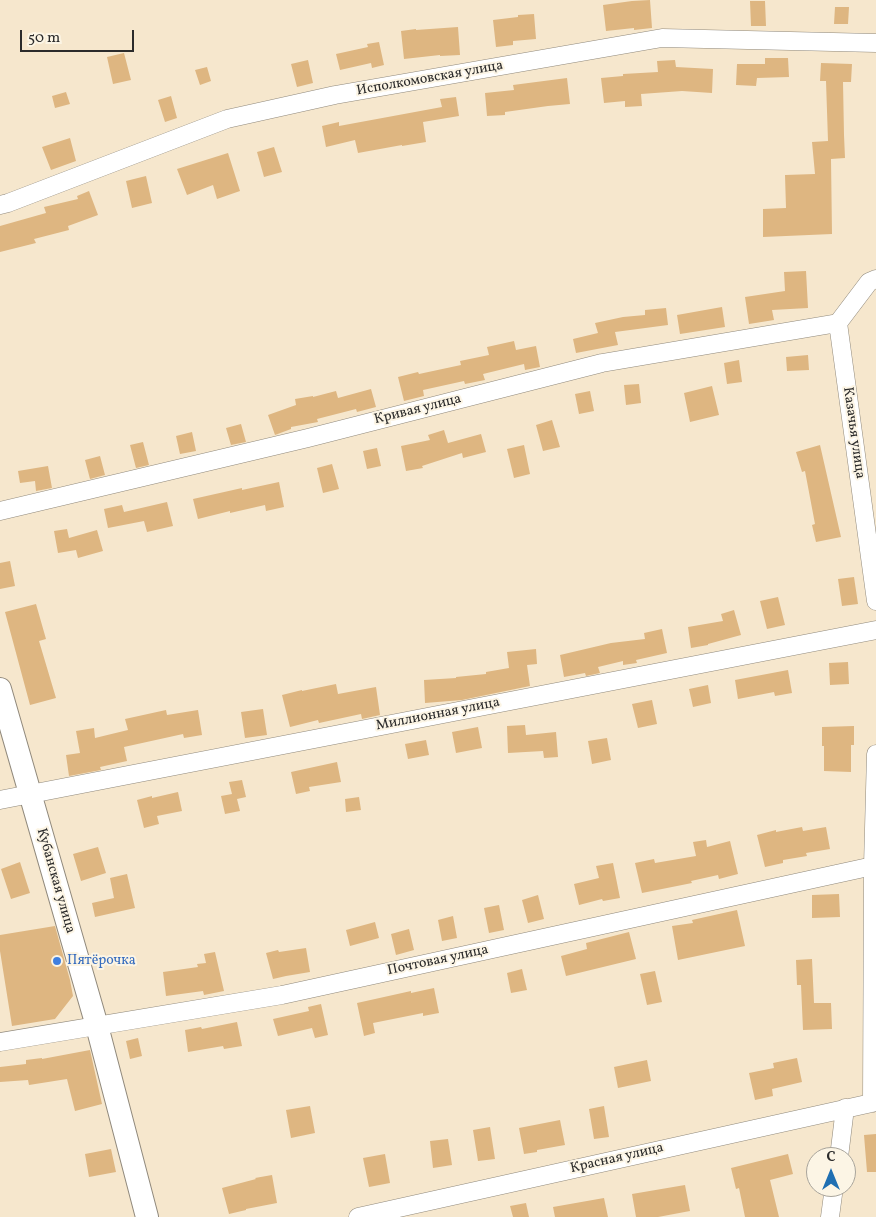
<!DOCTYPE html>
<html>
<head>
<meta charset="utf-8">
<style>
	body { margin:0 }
	#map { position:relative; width:876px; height:1217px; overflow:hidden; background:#f6e7cd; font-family:Vollkorn,serif }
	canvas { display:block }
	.north { position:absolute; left:806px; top:1147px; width:50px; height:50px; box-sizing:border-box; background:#fcf5e5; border:1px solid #a8a49b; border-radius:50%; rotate:0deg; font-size:14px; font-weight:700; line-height:20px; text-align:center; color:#2b2b2b }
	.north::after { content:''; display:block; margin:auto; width:18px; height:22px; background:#1f6fb2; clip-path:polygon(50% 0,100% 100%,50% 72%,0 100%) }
	.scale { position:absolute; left:20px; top:30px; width:114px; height:22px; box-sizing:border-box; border:2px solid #2b2b2b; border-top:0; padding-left:6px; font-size:15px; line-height:18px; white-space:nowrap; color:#2b2b2b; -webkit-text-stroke:4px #fcf5e5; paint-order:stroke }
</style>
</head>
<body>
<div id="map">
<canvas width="876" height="1217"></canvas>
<div class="north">С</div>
<div class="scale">50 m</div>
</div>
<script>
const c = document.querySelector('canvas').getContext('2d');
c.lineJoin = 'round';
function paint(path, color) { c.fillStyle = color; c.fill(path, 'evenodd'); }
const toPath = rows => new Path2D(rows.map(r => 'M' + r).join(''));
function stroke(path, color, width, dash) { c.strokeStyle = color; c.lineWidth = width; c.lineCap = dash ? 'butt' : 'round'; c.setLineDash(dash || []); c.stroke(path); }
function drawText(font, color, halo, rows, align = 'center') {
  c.font = font + ' Vollkorn,serif'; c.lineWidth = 4; c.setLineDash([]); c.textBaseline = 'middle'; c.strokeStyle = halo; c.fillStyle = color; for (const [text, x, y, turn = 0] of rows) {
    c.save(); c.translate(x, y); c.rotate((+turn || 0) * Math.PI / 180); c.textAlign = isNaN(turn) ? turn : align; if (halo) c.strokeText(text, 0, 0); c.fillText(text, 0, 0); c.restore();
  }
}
const building = toPath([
	[650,0,652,28,634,30,634,28,606,31,603,5,632,1],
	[750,1,765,1,766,26,751,26],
	[835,7,849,7,848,24,834,24],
	[534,14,536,39,513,41,513,45,496,47,493,20,518,17,518,15],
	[458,27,460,55,440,56,440,55,404,59,401,31,416,29,416,30],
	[379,42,384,65,372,68,371,63,340,70,336,54,368,47,367,44],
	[124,53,131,80,113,84,107,57],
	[765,58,788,58,789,77,757,78,756,86,736,85,737,64,765,64],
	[308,60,313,83,297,87,291,64],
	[675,60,676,67,713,69,712,93,682,91,641,94,642,106,625,107,625,101,604,103,601,78,623,76,623,74,658,72,657,61],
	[821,63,852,64,851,82,843,82,844,135,845,158,831,159,832,234,763,237,763,209,786,208,785,175,815,174,812,142,828,141,826,81,820,81],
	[207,67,211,81,200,85,195,70],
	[567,78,570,104,548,106,505,112,505,115,487,116,485,93,514,90,513,85],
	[66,92,70,104,55,108,52,96],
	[171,96,177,118,165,122,158,100],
	[456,97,459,116,423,122,426,142,402,146,402,145,358,153,355,140,326,147,322,126,339,122,339,126,442,107,440,99],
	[70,138,76,161,51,170,42,147],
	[274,147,282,172,264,177,257,152],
	[228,153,240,191,217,199,213,185,187,195,177,169],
	[146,176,152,203,132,208,126,181],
	[89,191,98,215,68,226,69,230,34,239,36,243,0,252,0,226,46,213,44,207,78,199,77,196],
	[806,271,808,308,772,310,774,320,749,324,745,297,785,291,784,272],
	[722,307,725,327,680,334,677,315],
	[666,308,668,325,615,332,618,345,576,353,573,339,598,333,595,323,623,317,645,315,645,310],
	[514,341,516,350,536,346,540,367,525,370,524,364,483,374,485,380,465,384,464,381,423,390,424,396,404,401,398,377,418,372,419,374,461,365,460,361,489,355,487,347],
	[808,355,809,370,787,371,786,357],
	[739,360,742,382,727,384,724,363],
	[639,384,641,403,626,405,624,385],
	[712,386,719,415,690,422,684,393],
	[371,389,376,407,357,412,356,409,317,419,318,422,291,427,291,429,275,435,268,415,296,405,295,399,313,396,313,397,336,391,338,398],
	[590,391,594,411,579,414,575,394],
	[552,420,560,447,543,451,536,425],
	[241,424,246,442,231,445,226,428],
	[444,430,448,443,481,434,486,452,463,458,462,453,422,466,423,468,406,471,401,446,430,440,428,435],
	[192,432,196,451,180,454,176,436],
	[143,442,149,465,136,468,130,445],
	[524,445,530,474,514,478,507,449],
	[820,445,841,537,816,542,812,525,815,524,805,471,802,472,796,452],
	[377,448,381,466,367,469,363,451],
	[100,456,105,475,90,479,85,460],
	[332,464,339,489,323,493,317,468],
	[48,466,52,488,36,491,35,481,20,483,18,471],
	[279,482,284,507,266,511,265,505,230,513,230,511,198,519,193,499,242,488,242,490],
	[167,502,173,526,147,532,144,521,108,528,104,509,122,505,124,512],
	[67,529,69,538,97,530,103,551,78,558,76,550,58,553,54,531],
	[10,561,15,586,0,589,0,563],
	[854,577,858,604,842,606,838,579],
	[778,597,785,625,767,629,760,601],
	[36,604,46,639,39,641,56,698,30,705,5,612],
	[734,610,741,635,708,644,708,645,691,648,688,627,723,621,721,614],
	[662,629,667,653,636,660,637,663,623,665,623,661,598,667,600,673,586,676,585,673,564,677,560,655,611,643,645,639,644,633],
	[536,649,537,664,527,665,530,686,462,700,425,703,424,680,456,678,456,677,486,674,486,672,509,668,507,652],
	[848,662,849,684,830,685,829,663],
	[788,670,792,693,775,696,774,692,738,699,735,680],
	[336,684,338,694,376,687,380,715,362,719,361,714,319,723,318,720,290,727,282,695,302,690,302,691],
	[708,685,711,703,693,707,689,689],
	[652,700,657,724,638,728,632,704],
	[263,709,267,735,245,738,241,712],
	[166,710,167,715,198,710,202,735,184,738,183,734,124,747,127,761,100,767,101,770,69,776,66,755,80,753,76,731,94,728,95,738,128,730,125,719],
	[525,725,526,735,556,732,558,757,544,758,543,751,508,753,507,726],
	[854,726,854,745,851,745,851,772,824,771,824,746,822,746,822,727],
	[478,727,482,748,456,753,452,732],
	[607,738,611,760,592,764,588,741],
	[426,740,429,755,408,759,405,744],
	[337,762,341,782,309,787,310,791,296,794,291,772],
	[242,780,246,797,237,799,240,811,225,814,221,796,232,794,229,782],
	[178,792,182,811,157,816,159,824,144,828,137,800,152,796,152,798],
	[359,797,361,810,346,812,345,799],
	[802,827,803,831,826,827,830,849,806,853,807,856,783,860,783,863,765,867,757,835,776,830,776,832],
	[706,840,707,847,730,841,738,874,719,879,718,875,691,881,692,883,642,893,635,863,654,859,655,863,696,856,693,842],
	[98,847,106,873,81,881,73,854],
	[20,862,30,893,11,899,1,869],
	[613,863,620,898,603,901,602,899,579,905,574,884,599,878,596,866],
	[127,874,135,908,95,917,92,903,114,898,110,878],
	[839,894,840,917,812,918,812,895],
	[538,895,544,919,528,923,522,900],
	[499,905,504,930,489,933,484,908],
	[737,910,745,946,678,960,672,926,693,923,692,920],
	[453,916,457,938,442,941,438,920],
	[375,922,379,938,350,946,346,930],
	[55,926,70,980,73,996,55,1019,12,1026,0,951,0,935],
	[409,929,414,950,396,955,391,934],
	[629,932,636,959,566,976,561,956,587,949,586,943],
	[306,948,310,972,286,976,273,979,266,953,278,950,279,952],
	[215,952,224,991,204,995,203,991,166,996,163,972,198,967,197,964,206,963,204,954],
	[812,959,814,1003,831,1003,832,1029,803,1030,801,985,797,985,796,960],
	[522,969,527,990,511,993,507,973],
	[655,971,662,1002,647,1005,640,974],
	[434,988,439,1013,423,1016,423,1013,373,1023,375,1033,364,1036,357,1003,411,991,411,993],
	[321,1004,328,1035,315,1038,312,1028,278,1036,273,1019,309,1011,308,1007],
	[237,1022,242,1046,224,1049,223,1046,188,1052,185,1030,201,1027,202,1029],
	[138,1038,142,1056,130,1059,126,1041],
	[90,1050,102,1104,75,1111,67,1079,29,1085,28,1080,0,1082,0,1067,26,1064,26,1060,42,1058,42,1059],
	[797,1058,802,1082,772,1089,773,1096,755,1100,749,1073,774,1068,773,1063],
	[647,1060,651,1081,618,1088,614,1067],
	[310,1106,315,1133,291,1138,286,1110],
	[604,1106,609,1137,594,1139,589,1109],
	[560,1120,565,1145,537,1150,537,1152,524,1154,519,1128],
	[490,1127,495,1159,478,1161,473,1130],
	[876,1134,876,1172,867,1172,864,1135],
	[448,1139,452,1165,433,1168,430,1141],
	[111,1149,116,1172,89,1177,85,1154],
	[385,1154,390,1183,369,1187,363,1158],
	[788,1154,793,1174,770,1180,779,1217,745,1217,739,1188,736,1189,731,1168],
	[272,1175,277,1203,246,1209,246,1210,229,1214,222,1188,256,1179,255,1178],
	[685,1185,690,1211,658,1217,636,1217,632,1194],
	[604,1198,608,1217,555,1217,553,1207],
	[526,1203,529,1217,513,1217,510,1206]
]);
const minor = toPath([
	[0,205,8,203,227,119,335,95,662,38,876,43],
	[876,279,869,282,838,323,876,601],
	[0,511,308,438,602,363,838,323],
	[0,800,876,630],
	[0,1042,282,995,873,866],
	[872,1103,873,866,876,754],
	[839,1157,845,1108],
	[358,1217,876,1102],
	[830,1217,834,1187]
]);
const major = toPath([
	[0,689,97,1026,147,1217]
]);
const markers = [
	[57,961,5,"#3f7fe0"]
];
const streetNames = [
	["Исполкомовская улица",430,79,-10],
	["Кривая улица",418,410,-14],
	["Казачья улица",853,433,82],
	["Миллионная улица",438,715,-11],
	["Кубанская улица",55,881,74],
	["Почтовая улица",438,961,-12],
	["Красная улица",617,1159,-13]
];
const shopNames = [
	["Пятёрочка",67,961]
];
paint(building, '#deb681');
stroke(minor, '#90897c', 19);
stroke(major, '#90897c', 24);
stroke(minor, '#fff', 18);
stroke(major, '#fff', 22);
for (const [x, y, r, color] of markers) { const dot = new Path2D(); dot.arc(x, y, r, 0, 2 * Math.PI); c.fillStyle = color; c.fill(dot); stroke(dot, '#fcf5e5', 2); }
drawText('14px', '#2b2b2b', '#fcf5e5', streetNames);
drawText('14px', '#366cbe', '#fcf5e5', shopNames, 'left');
</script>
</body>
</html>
